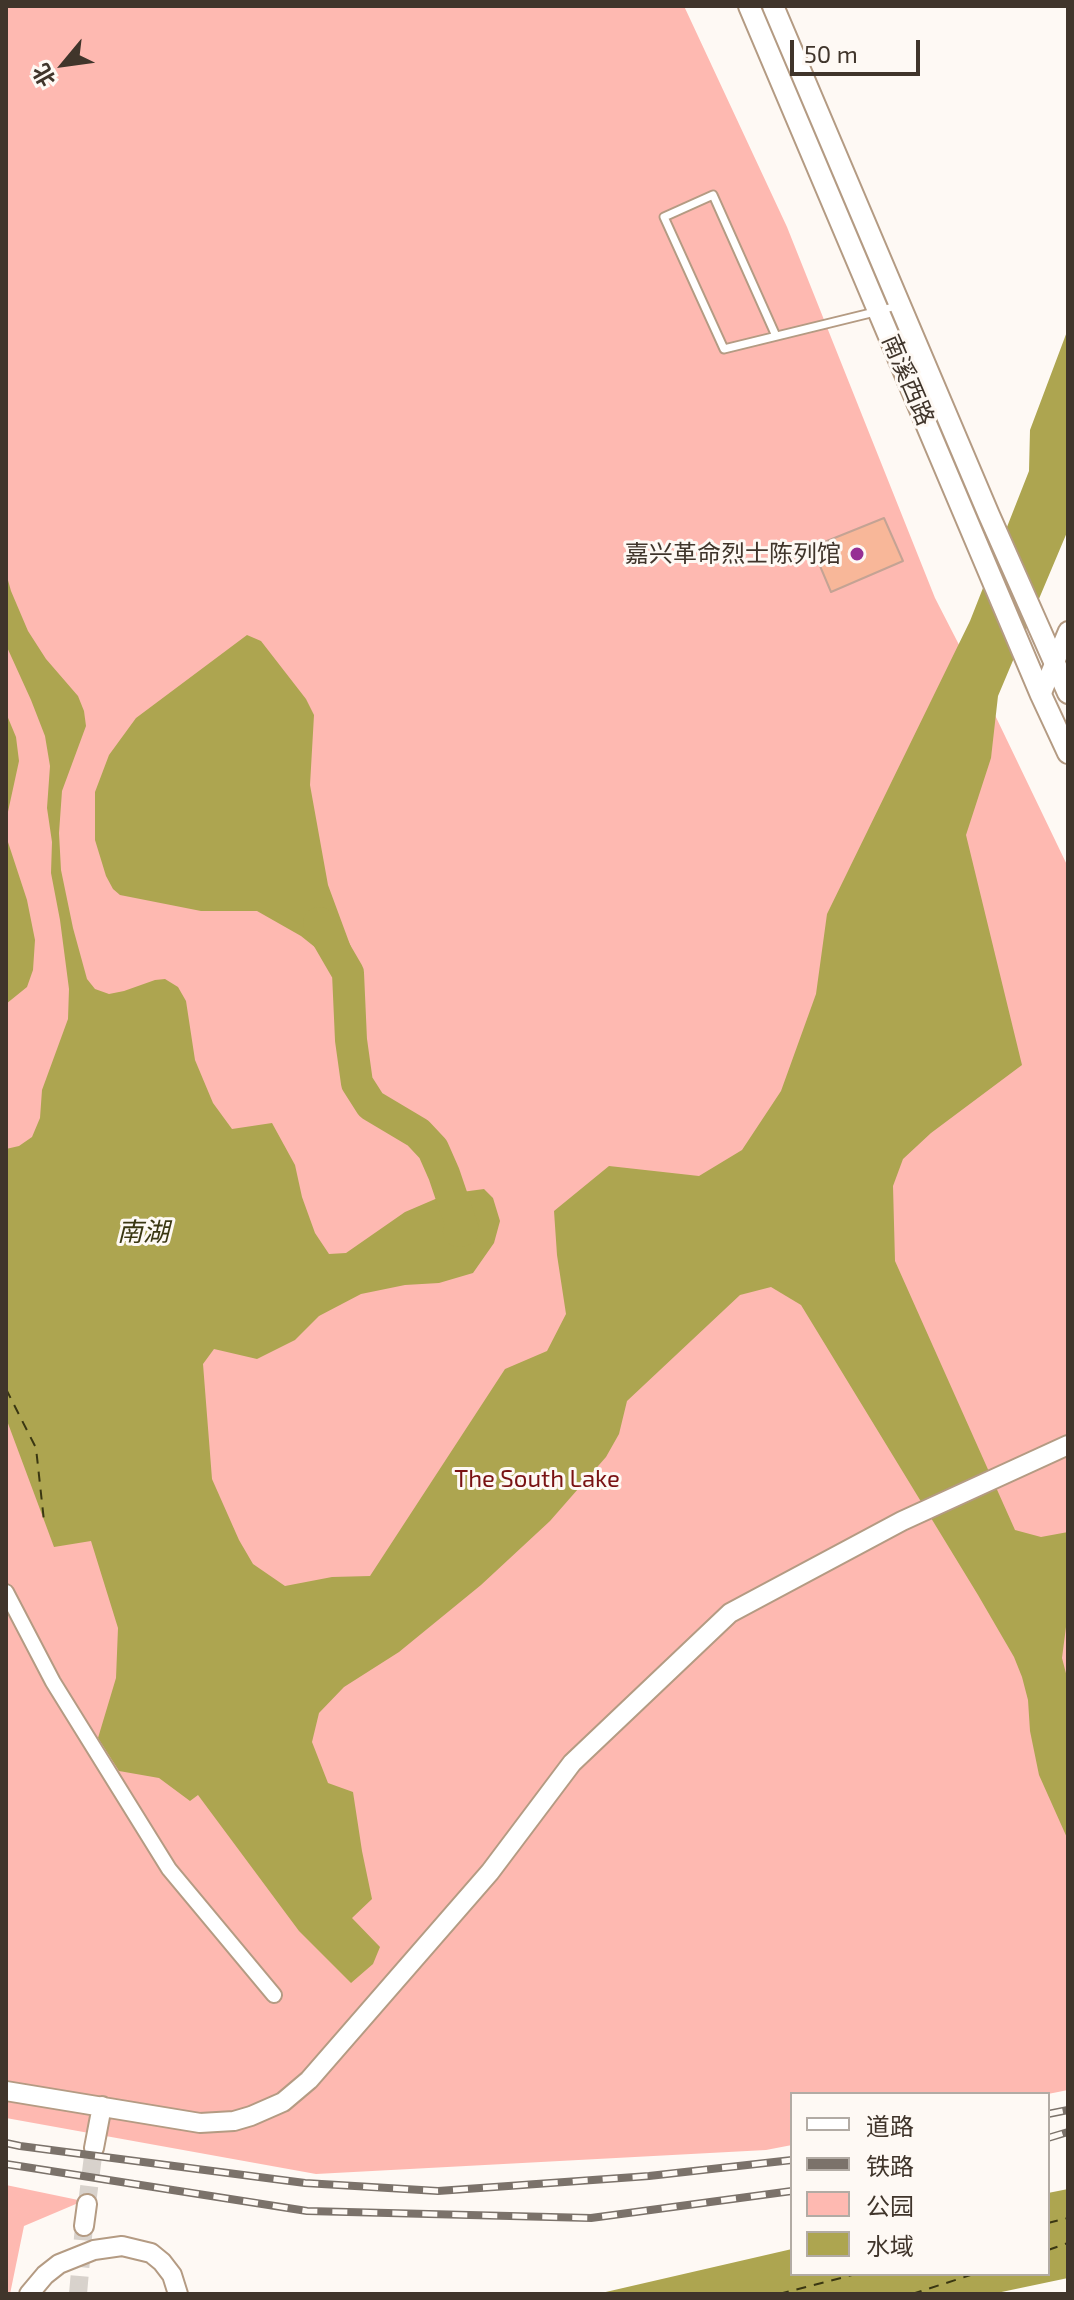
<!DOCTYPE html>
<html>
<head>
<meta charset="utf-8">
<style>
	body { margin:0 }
	#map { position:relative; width:1074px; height:2300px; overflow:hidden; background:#fef9f4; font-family:"Exo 2","Noto Sans SC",sans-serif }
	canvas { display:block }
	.frame { position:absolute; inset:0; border:8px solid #40352b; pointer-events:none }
	.legend { position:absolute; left:790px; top:2092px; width:260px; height:184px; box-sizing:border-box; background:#fef9f4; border:2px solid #b2aba4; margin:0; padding:10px 14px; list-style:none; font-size:24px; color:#40352b }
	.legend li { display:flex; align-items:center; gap:16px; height:40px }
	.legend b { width:40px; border:2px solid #b2aba4 }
	.north { position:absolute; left:24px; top:24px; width:80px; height:80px; -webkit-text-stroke:6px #fef9f4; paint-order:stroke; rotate:241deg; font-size:22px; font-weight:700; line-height:32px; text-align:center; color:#40352b }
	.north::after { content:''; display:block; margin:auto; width:28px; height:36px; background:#40352b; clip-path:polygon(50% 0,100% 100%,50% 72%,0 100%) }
	.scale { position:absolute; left:790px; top:40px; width:130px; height:36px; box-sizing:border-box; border:4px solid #40352b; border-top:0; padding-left:10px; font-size:24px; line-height:28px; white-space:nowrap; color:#40352b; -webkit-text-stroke:6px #fef9f4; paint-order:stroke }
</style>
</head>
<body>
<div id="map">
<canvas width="1074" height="2300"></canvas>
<div class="frame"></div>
<ul class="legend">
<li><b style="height:10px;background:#fff"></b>道路</li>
<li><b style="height:10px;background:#7b726a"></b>铁路</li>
<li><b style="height:22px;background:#feb9b1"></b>公园</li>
<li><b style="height:22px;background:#ada550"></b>水域</li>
</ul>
<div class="north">北</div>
<div class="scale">50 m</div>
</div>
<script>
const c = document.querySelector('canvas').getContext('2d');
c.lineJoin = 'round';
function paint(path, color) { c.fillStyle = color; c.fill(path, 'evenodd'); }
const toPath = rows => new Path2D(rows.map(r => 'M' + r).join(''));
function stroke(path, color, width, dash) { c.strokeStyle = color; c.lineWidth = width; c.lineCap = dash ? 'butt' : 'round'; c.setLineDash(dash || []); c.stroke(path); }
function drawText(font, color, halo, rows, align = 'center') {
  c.font = font + ' "Exo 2","Noto Sans SC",sans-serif'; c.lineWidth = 6; c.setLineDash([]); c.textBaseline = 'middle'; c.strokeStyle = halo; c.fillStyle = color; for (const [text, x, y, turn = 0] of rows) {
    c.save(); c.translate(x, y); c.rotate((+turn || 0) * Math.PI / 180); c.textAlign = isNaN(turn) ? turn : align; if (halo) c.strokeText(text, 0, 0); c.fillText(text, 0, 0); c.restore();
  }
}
const green = toPath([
	[6,6,684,6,787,227,935,598,993,711,1068,867,1068,2090,1048,2094,792,2094,792,2145,766,2150,316,2174,6,2118],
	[6,2185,83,2201,24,2226,10,2294,6,2294]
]);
const water = toPath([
	[1068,329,1068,530,998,696,991,758,966,835,1022,1065,931,1133,903,1159,893,1186,895,1261,1015,1530,1041,1537,1068,1532,1068,1623,1066,1627,1062,1658,1068,1681,1068,1840,1039,1775,1030,1731,1028,1700,1022,1677,1014,1657,978,1595,801,1305,771,1287,740,1295,627,1401,619,1434,606,1457,550,1521,481,1585,399,1652,344,1687,319,1713,312,1742,328,1783,353,1792,362,1851,372,1899,352,1918,380,1947,373,1964,351,1983,299,1931,198,1795,190,1801,159,1778,119,1771,98,1738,116,1678,118,1628,91,1541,54,1547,6,1418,6,1149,19,1146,32,1137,40,1118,42,1090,68,1019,69,989,60,920,51,873,52,842,47,808,50,766,45,736,31,700,6,645,6,573,11,591,28,631,46,659,78,696,84,711,86,726,62,791,59,833,61,870,73,928,87,979,95,989,109,994,124,991,155,980,165,979,178,987,186,1001,195,1060,213,1103,232,1129,272,1123,295,1165,302,1197,315,1233,329,1254,346,1253,405,1212,447,1194,484,1189,493,1198,500,1221,494,1243,473,1273,439,1283,405,1285,361,1294,319,1316,295,1340,257,1359,214,1349,203,1364,212,1479,239,1540,253,1564,285,1586,332,1577,370,1576,505,1369,547,1351,566,1314,557,1255,554,1211,609,1166,699,1176,742,1150,781,1091,816,994,827,914,970,621,1029,471,1030,430],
	[247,635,261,641,306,699,314,715,310,785,328,885,352,950,336,964,301,936,257,911,201,911,120,895,113,889,106,876,95,840,95,792,109,755,136,718],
	[6,713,16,737,19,761,6,821],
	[6,836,27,900,35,940,33,970,27,987,6,1004],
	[1068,2189,1068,2278,992,2294,597,2294,792,2249,792,2274,1048,2274,1048,2193]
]);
const river = toPath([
	[319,923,348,973,351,1040,357,1083,371,1105,418,1133,433,1149,444,1174,463,1230,459,1231]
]);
const ferry = toPath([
	[6,1389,36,1448,44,1521],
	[1048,2223,1068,2218],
	[1048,2250,1068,2243],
	[779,2294,856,2274],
	[912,2294,974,2274]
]);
const building = toPath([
	[884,518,903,561,831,592,812,547,884,518]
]);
const tertiaryTunnel = toPath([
	[87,2204,94,2148],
	[78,2294,84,2226]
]);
const service = toPath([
	[776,336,713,195,664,217,724,349,879,311,899,305]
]);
const minor = toPath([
	[6,1592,53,1682,169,1869,274,1995]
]);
const tertiary = toPath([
	[1041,695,1068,631],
	[6,2091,200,2123,234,2121,251,2116,283,2102,309,2080,490,1872,572,1763,730,1613,902,1521,1068,1445],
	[94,2148,102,2106],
	[84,2226,87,2204],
	[29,2294,45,2275,59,2264,94,2250,122,2246,151,2253,162,2262,172,2275,178,2294]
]);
const secondary = toPath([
	[749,6,1041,695,1068,753],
	[773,6,989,515,1068,693]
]);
const rail = toPath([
	[1048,2114,1068,2110],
	[1048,2138,1068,2132],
	[6,2143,20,2146,305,2183,438,2191,649,2176,792,2160],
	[6,2164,307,2211,591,2218,792,2191]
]);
const markers = [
	[857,554,8,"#962f94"]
];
const streetNames = [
	["南溪西路",908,380,67]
];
const poiNames = [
	["嘉兴革命烈士陈列馆",841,554]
];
const parkNames = [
	["The South Lake",537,1479]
];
const waterNames = [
	["南湖",143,1232]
];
paint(green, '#feb9b1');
paint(water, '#ada550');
stroke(river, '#ada550', 32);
stroke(ferry, '#3a3712', 2, [10, 8]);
paint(building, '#f8b799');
stroke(building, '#c4a394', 2);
stroke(tertiaryTunnel, '#d8d2cc', 18, [18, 9]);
stroke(service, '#b49b83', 11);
stroke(minor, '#b49b83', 18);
stroke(tertiary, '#b49b83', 22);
stroke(secondary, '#b49b83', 24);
stroke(service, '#fff', 7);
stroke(minor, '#fff', 14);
stroke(tertiary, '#fff', 18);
stroke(secondary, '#fff', 20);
stroke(rail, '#7b726a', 8);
stroke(rail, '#fef9f4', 5, [15]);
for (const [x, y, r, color] of markers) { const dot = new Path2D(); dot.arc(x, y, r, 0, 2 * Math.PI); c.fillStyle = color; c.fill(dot); stroke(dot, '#fef9f4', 3); }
drawText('24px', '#40352b', '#fef9f4', streetNames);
drawText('24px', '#40352b', '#fef9f4', poiNames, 'right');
drawText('24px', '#791213', '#fef9f4', parkNames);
drawText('italic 26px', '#3a3712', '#fef9f4', waterNames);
</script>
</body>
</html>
